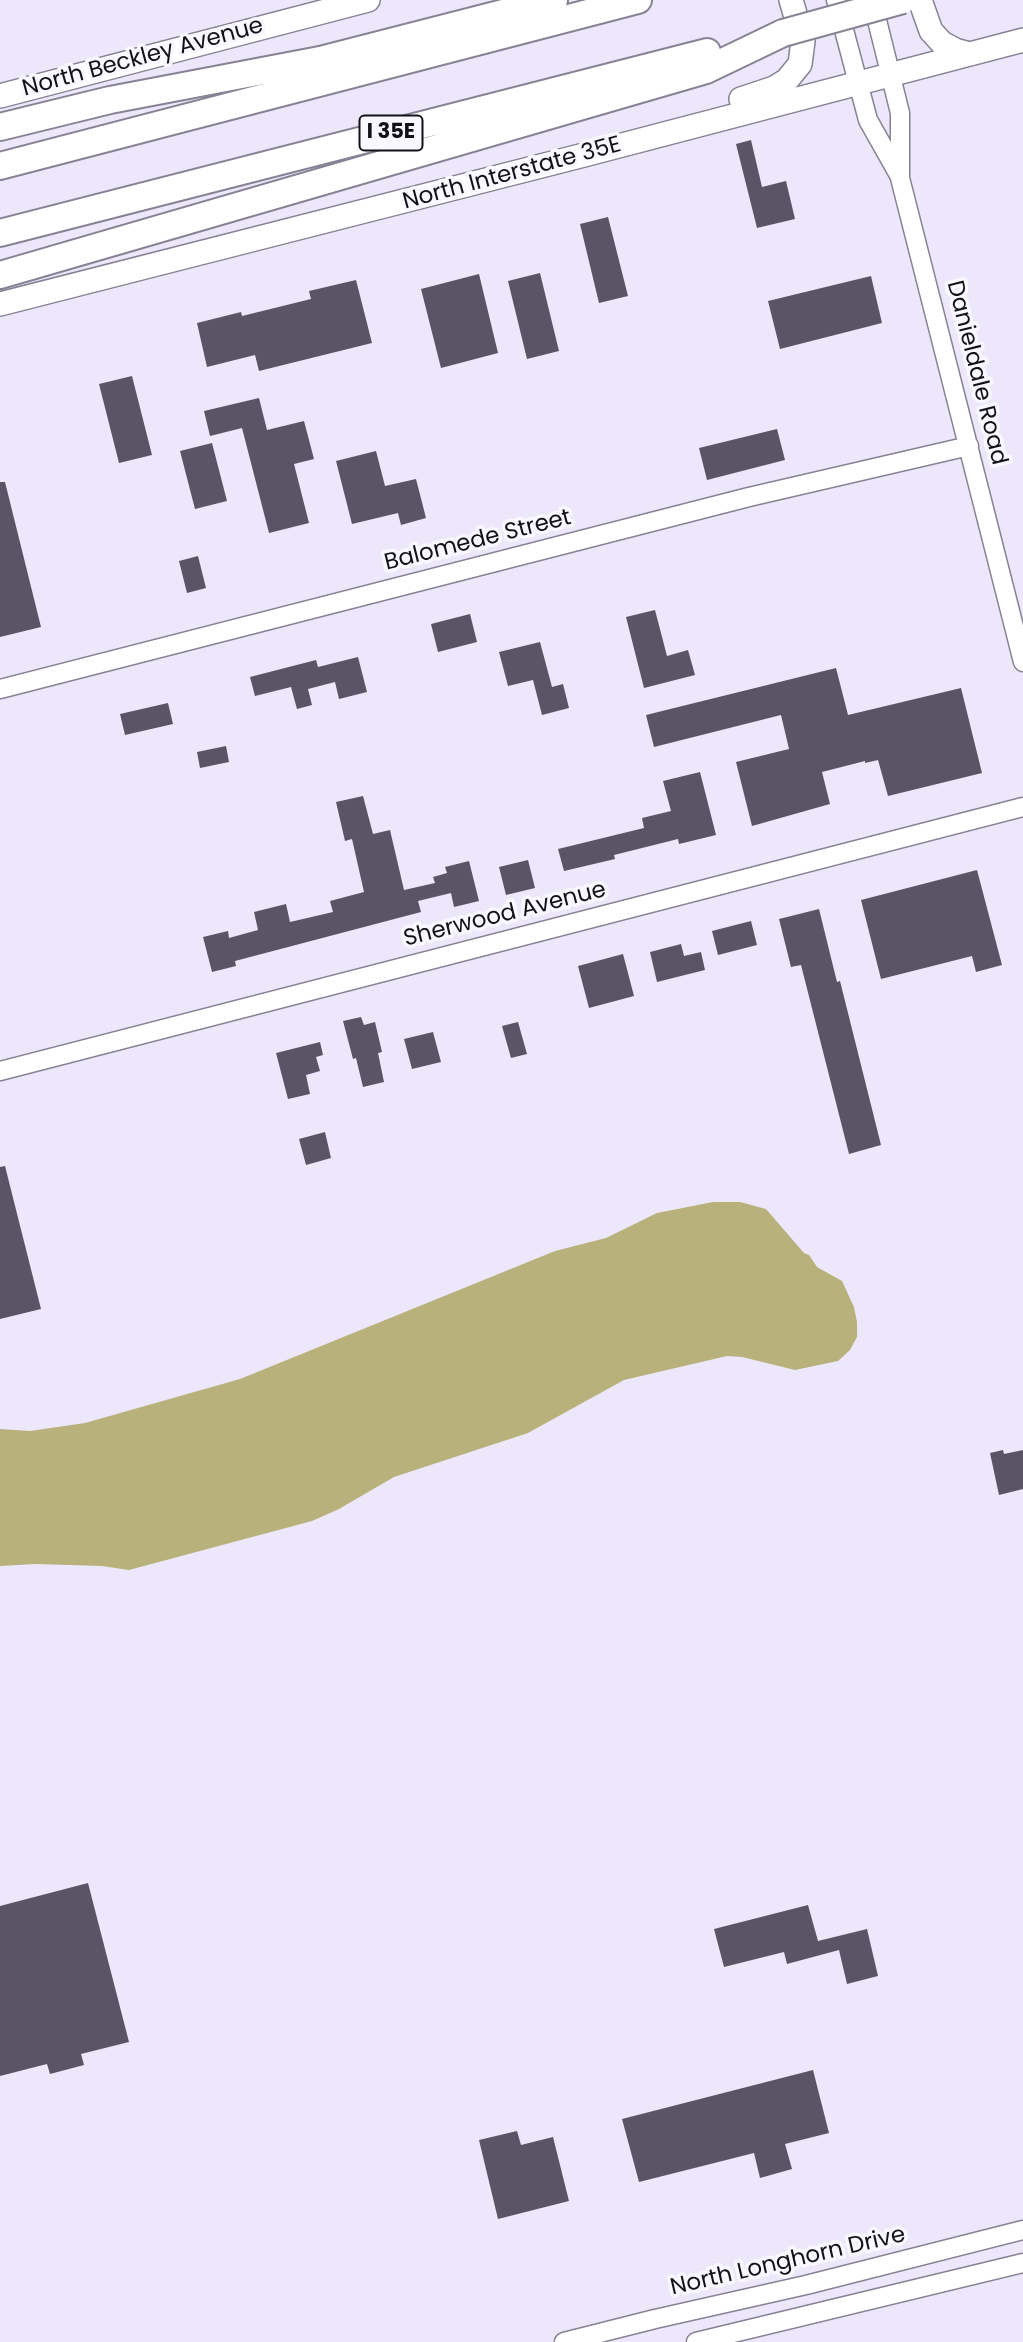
<!DOCTYPE html>
<html>
<head>
<meta charset="utf-8">
<style>
	body { margin:0 }
	canvas { display:block; background:#ede7fc }
</style>
</head>
<body>
<canvas width="1023" height="2342"></canvas>
<script>
const c = document.querySelector('canvas').getContext('2d');
c.lineJoin = 'round';
function paint(path, color) { c.fillStyle = color; c.fill(path, 'evenodd'); }
const toPath = rows => new Path2D(rows.map(r => 'M' + r).join(''));
function stroke(path, color, width, dash) { c.strokeStyle = color; c.lineWidth = width; c.lineCap = dash ? 'butt' : 'round'; c.setLineDash(dash || []); c.stroke(path); }
function drawText(font, color, halo, rows, align = 'center') {
  c.font = font + ' Poppins,sans-serif'; c.lineWidth = 7; c.setLineDash([]); c.textBaseline = 'middle'; c.strokeStyle = halo; c.fillStyle = color; for (const [text, x, y, turn = 0] of rows) {
    c.save(); c.translate(x, y); c.rotate((+turn || 0) * Math.PI / 180); c.textAlign = isNaN(turn) ? turn : align; if (halo) c.strokeText(text, 0, 0); c.fillText(text, 0, 0); c.restore();
  }
}
const forest = toPath([
	[713,1202,740,1202,766,1209,804,1253,809,1255,817,1267,842,1281,854,1307,857,1322,857,1337,850,1350,838,1361,795,1370,742,1357,727,1356,624,1380,528,1433,394,1477,339,1509,312,1521,129,1570,102,1566,35,1564,0,1566,0,1429,30,1431,85,1423,240,1379,555,1251,606,1238,657,1213]
]);
const building = toPath([
	[751,140,762,187,786,181,795,219,757,228,736,144],
	[608,217,628,296,599,303,580,224],
	[540,273,559,351,527,359,508,281],
	[479,274,498,353,441,368,421,289],
	[871,276,882,323,780,349,768,301],
	[356,280,372,343,259,371,255,355,207,367,197,323,241,312,242,316,311,299,309,291],
	[132,376,152,455,119,463,99,384],
	[259,398,267,430,304,421,314,459,294,464,309,523,269,533,242,428,210,436,204,411],
	[777,429,785,460,707,480,699,448],
	[212,443,227,501,195,509,180,451],
	[376,451,385,486,416,479,426,518,401,525,398,513,352,524,336,461],
	[0,482,5,482,41,627,0,637],
	[198,556,206,588,187,593,179,561],
	[655,610,667,656,688,650,695,675,644,688,626,617],
	[470,614,477,642,438,652,431,624],
	[540,642,552,687,563,684,569,708,542,715,533,680,508,686,499,652],
	[358,657,367,692,339,699,335,682,308,689,312,705,297,709,291,687,255,696,250,677,316,660,318,667],
	[836,668,848,715,961,688,982,773,888,796,878,760,865,763,865,761,822,772,830,804,752,826,736,762,789,749,781,715,654,747,646,715],
	[168,703,173,724,125,735,120,714],
	[226,746,229,762,200,768,197,752],
	[700,772,716,835,679,844,678,839,614,855,615,859,564,871,558,849,644,828,642,818,671,811,663,781],
	[363,796,373,834,390,830,404,890,435,883,433,877,447,873,445,867,469,861,479,901,454,907,451,893,418,901,421,912,235,961,236,966,212,972,203,937,228,931,229,938,258,930,254,912,286,904,290,922,333,912,330,901,364,892,352,839,345,841,336,802],
	[528,860,535,888,506,895,499,867],
	[977,870,1002,965,976,972,972,956,881,979,861,900],
	[819,909,837,982,840,981,881,1145,849,1154,801,965,791,967,779,919],
	[751,921,757,945,718,955,712,931],
	[681,944,684,956,701,952,705,970,657,982,650,952],
	[623,954,634,996,589,1008,578,966],
	[361,1017,364,1025,375,1022,382,1052,378,1053,384,1082,363,1087,356,1058,353,1059,343,1021],
	[518,1022,527,1054,511,1058,502,1026],
	[433,1032,441,1062,412,1069,404,1039],
	[320,1042,323,1055,316,1057,320,1071,306,1075,310,1094,288,1099,276,1053],
	[325,1132,331,1158,306,1165,299,1139],
	[5,1166,41,1309,0,1319,0,1167],
	[1003,1450,1004,1454,1023,1450,1023,1489,999,1495,990,1453],
	[88,1883,129,2042,81,2054,84,2065,50,2074,47,2064,0,2076,0,1906],
	[808,1905,818,1941,867,1929,878,1976,847,1984,839,1950,787,1964,784,1952,724,1967,714,1929],
	[813,2070,829,2133,785,2144,792,2169,760,2178,754,2153,639,2182,622,2119],
	[517,2131,521,2145,553,2137,569,2201,498,2219,479,2140]
]);
const minor = toPath([
	[836,0,868,120,899,175],
	[872,0,900,113,900,178,1023,662],
	[0,689,749,497,969,446],
	[0,1071,1023,807],
	[564,2342,655,2319,806,2285,1023,2230],
	[696,2342,1023,2263]
]);
const major = toPath([
	[920,0,931,31,942,43,955,50,970,54],
	[0,96,368,0],
	[741,99,774,88,787,80,800,64,803,41,791,0],
	[0,304,584,155,1023,40]
]);
const highway = toPath([
	[0,127,110,100,320,60,554,0],
	[0,166,638,0],
	[0,233,707,52],
	[0,275,706,70,783,33]
]);
const highwayBridge = toPath([
	[783,33,903,0]
]);
const shields = [
	[391,133,63]
];
const shieldNames = [
	["I 35E",391,133]
];
const streetNames = [
	["North Beckley Avenue",143,58,-15],
	["North Interstate 35E",512,174,-15],
	["Danieldale Road",976,373,76],
	["Balomede Street",478,541,-14],
	["Sherwood Avenue",505,915,-14],
	["North Longhorn Drive",788,2262,-13]
];
paint(forest, '#b8b17b');
paint(building, '#595566');
stroke(minor, '#878294', 21);
stroke(major, '#878294', 26);
stroke(highway, '#878294', 30);
stroke(minor, '#fff', 18);
stroke(major, '#fff', 23);
stroke(highway, '#fff', 26);
stroke(highwayBridge, '#878294', 30, []);
stroke(highwayBridge, '#fff', 26);
for (const [x, y, w] of shields) { const box = new Path2D(); box.roundRect(x - w / 2, y - 17.5, w, 35, 5); c.fillStyle = '#f9f7ff'; c.fill(box); stroke(box, '#131118', 2); }
drawText('bold 21px', '#131118', null, shieldNames);
drawText('23px', '#131118', '#f9f7ff', streetNames);
</script>
</body>
</html>
